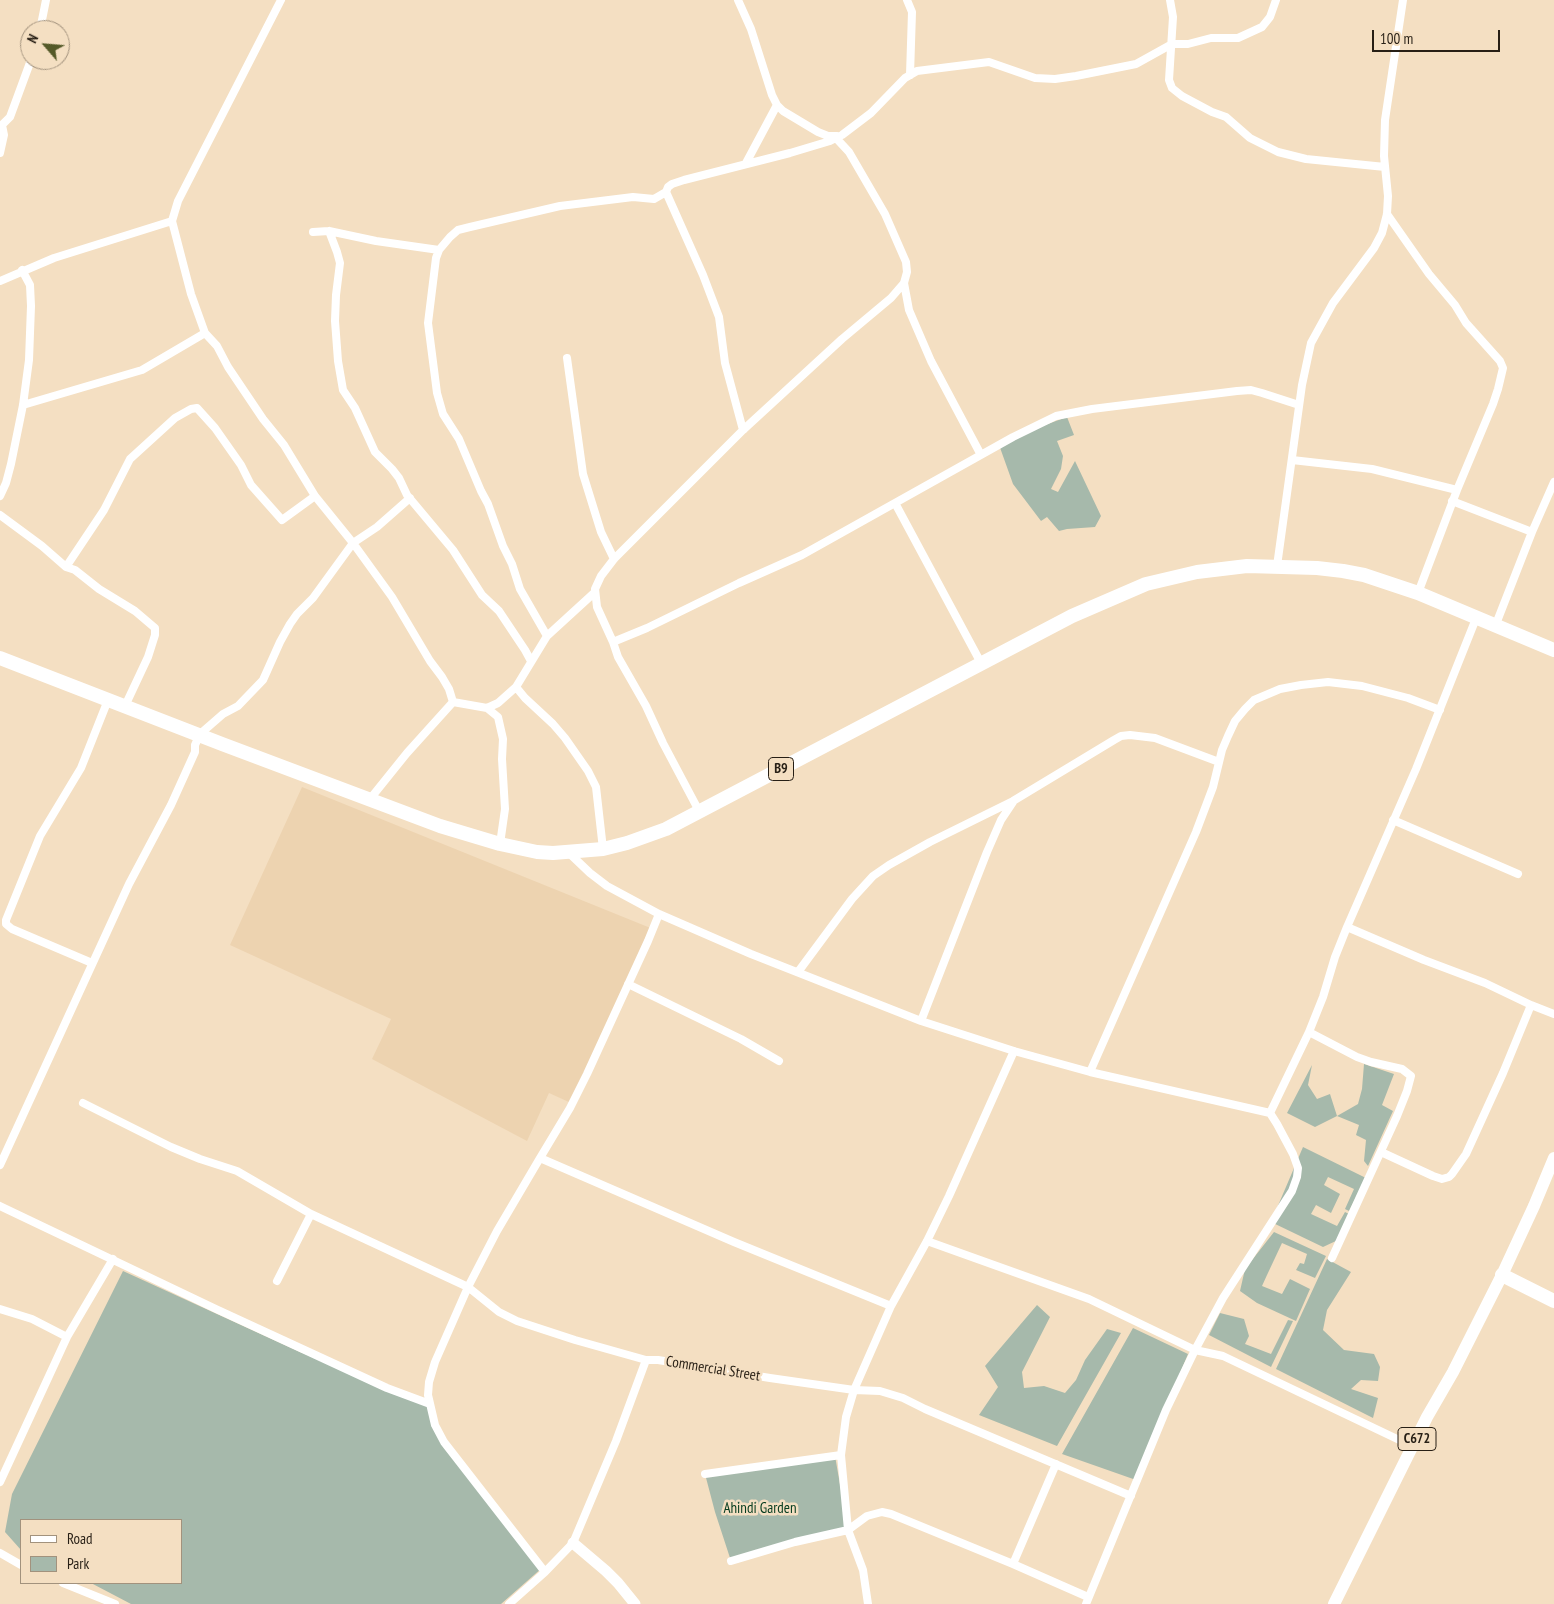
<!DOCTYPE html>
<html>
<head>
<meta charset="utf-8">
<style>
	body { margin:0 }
	#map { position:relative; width:1554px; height:1604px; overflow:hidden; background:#f4dfc2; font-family:"PT Sans Narrow",sans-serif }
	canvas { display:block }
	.legend { position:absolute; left:20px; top:1519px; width:162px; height:65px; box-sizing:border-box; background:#f4dfc2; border:1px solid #a2927d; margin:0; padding:6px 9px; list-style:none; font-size:15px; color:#271f15 }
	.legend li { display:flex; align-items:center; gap:10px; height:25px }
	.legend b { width:25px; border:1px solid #a2927d }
	.north { position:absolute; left:20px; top:20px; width:50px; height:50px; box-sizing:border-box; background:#f4dfc2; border:1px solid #a2927d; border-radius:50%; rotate:297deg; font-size:14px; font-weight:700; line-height:20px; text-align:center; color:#271f15 }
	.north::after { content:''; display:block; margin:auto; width:18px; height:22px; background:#555a29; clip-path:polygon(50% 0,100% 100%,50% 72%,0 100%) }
	.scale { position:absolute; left:1372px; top:30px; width:128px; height:22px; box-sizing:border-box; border:2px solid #271f15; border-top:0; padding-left:6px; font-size:15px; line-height:18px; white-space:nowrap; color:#271f15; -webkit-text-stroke:4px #f4dfc2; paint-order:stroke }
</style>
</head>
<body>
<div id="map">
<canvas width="1554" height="1604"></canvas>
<ul class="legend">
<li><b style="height:6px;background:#fff"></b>Road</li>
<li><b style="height:14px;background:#a6b9ab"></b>Park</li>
</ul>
<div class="north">N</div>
<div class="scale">100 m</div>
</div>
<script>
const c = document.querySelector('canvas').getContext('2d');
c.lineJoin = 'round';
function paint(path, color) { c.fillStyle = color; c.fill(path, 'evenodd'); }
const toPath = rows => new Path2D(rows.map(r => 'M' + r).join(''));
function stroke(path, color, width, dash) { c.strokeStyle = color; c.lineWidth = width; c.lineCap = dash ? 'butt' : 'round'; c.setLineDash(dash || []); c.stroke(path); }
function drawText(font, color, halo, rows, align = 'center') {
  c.font = font + ' "PT Sans Narrow",sans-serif'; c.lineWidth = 5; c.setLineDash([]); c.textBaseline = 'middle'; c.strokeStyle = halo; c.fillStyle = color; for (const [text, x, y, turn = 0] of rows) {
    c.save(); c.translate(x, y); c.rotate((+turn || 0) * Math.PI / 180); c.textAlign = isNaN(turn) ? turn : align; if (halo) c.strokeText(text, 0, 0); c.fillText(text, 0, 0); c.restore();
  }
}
const built = toPath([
	[302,787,653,929,571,1103,549,1093,527,1141,372,1059,391,1019,230,945]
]);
const green = toPath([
	[1067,417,1074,435,1057,441,1063,456,1061,469,1051,489,1058,492,1075,461,1101,516,1095,527,1067,529,1059,531,1047,517,1041,521,1013,484,998,442],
	[1364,1064,1394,1074,1382,1105,1393,1111,1368,1166,1364,1161,1366,1140,1356,1135,1359,1125,1337,1116,1315,1127,1287,1113,1312,1065,1308,1085,1317,1099,1330,1094,1337,1116,1358,1104,1362,1089],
	[1303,1147,1366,1178,1349,1211,1345,1209,1354,1189,1328,1177,1324,1185,1340,1194,1331,1213,1316,1205,1311,1214,1337,1226,1345,1212,1349,1214,1338,1240,1323,1247,1271,1222],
	[1274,1232,1326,1256,1315,1278,1296,1270,1300,1263,1304,1264,1307,1254,1282,1243,1267,1275,1262,1286,1282,1294,1290,1279,1310,1289,1296,1321,1257,1303,1240,1291,1245,1269],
	[1327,1259,1351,1272,1327,1310,1323,1330,1344,1350,1374,1354,1380,1367,1378,1381,1361,1380,1351,1389,1378,1398,1373,1418,1276,1369],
	[123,1271,300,1352,430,1404,444,1448,542,1568,501,1604,131,1604,91,1583,181,1583,181,1520,21,1520,21,1550,5,1532,12,1494],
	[1037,1305,1050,1317,1022,1372,1024,1388,1044,1386,1065,1393,1076,1380,1085,1360,1107,1329,1121,1333,1057,1446,979,1415,998,1387,985,1366],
	[1220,1313,1244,1319,1249,1336,1245,1344,1271,1354,1288,1320,1293,1321,1271,1367,1209,1335],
	[1133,1328,1188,1354,1136,1480,1062,1454],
	[835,1456,848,1530,731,1561,715,1512,705,1474]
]);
const minor = toPath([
	[281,0,178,201,172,221,191,294,205,333,217,346,228,367,263,419,284,445,315,496,353,543,392,597,430,661,442,677,449,689,453,702,487,708,498,703,516,687,547,636,594,593],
	[738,0,751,29,772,95,777,105,783,111,818,132,828,136,837,136],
	[907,0,912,12,910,75],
	[1170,0,1173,17,1169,80,1172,88,1182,96,1212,112,1226,117,1250,138,1278,152,1306,159,1385,167],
	[40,30,46,0],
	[0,153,4,135,2,125,10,117,31,60],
	[746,163,777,105],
	[666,192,703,275,719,317,725,363,743,430],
	[1387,214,1429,274,1455,305,1466,323,1500,361,1503,368,1498,389,1493,404,1457,490,1418,593],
	[329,231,337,252,340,263,336,295,335,321,338,361,343,390,355,408,375,452,392,469,399,478,407,495,453,550,482,595,499,611,525,650,531,661],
	[313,232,329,231,376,241,439,250],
	[0,281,54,258,172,221],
	[904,283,909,310,931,361,981,455],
	[567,358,583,474,601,532,614,559],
	[23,405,142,370,205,333],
	[1292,460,1372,469,1457,490],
	[0,496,6,483,11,464,23,405,29,360,31,306,30,285,22,270],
	[1452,501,1532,532],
	[895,503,981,663],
	[0,515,42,546,66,567,75,570,99,589,135,611,155,628,155,635,148,657,125,706],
	[1277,566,1302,385,1311,343,1333,303,1374,248,1382,233,1387,214,1388,196,1384,156,1385,120,1403,0],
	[66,567,104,510,130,459,175,418,191,409,197,408,215,428,241,465,251,485,282,520,315,496],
	[1496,624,1532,532,1554,482],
	[547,636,520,589,512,564,503,546,488,504,481,491,459,439,443,414,437,393,428,323,436,258,439,250,450,237,458,230,470,227,560,206,633,197,654,199,666,192,668,187,672,184,684,180,790,153,830,141,842,135,871,113,905,78,917,71,989,62,1035,78,1055,79,1076,76,1136,64,1172,44,1188,44,1211,38,1238,38,1262,27,1270,17,1276,0],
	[613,642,647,628,739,583,802,555,1013,437,1056,416,1092,409,1237,391,1251,390,1262,393,1299,405],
	[516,687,525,698,553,724,565,738,588,771,596,787,603,849],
	[487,708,498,717,503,739,502,759,505,809,500,844],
	[370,799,407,753,453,702],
	[699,811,663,743,646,706,618,657,613,642,597,607,595,589,601,576,614,559,743,430,842,339,891,298,904,283,907,272,906,262,885,214,849,152,836,138],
	[1393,820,1518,874],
	[569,853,590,873,607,886,659,914,648,941,587,1074,570,1108,540,1158,734,1242,891,1306],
	[659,914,751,954,921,1021,1014,1051,1090,1072,1270,1113,1277,1124,1293,1154,1298,1168,1297,1177,1292,1191,1223,1298,1195,1350,1166,1410,1086,1604],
	[1347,927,1424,960,1485,983,1531,1005,1554,1014],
	[92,963,12,929,6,924,6,920,40,836,81,768,108,700],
	[798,972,852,899,873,876,889,865,930,842,1013,801,1114,740,1121,736,1130,735,1155,738,1219,762],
	[628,984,741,1039,779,1061],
	[921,1021,987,852,1001,820,1013,802],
	[1309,1032,1357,1057,1371,1062,1402,1069,1411,1076,1407,1091,1397,1116,1332,1258],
	[1090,1072,1196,832,1213,787,1222,750,1228,736,1235,721,1245,709,1254,700,1280,689,1301,685,1328,682,1362,686,1408,698,1440,710],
	[83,1103,171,1147,200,1159,237,1171,311,1214],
	[1270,1113,1309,1032,1323,997,1335,957,1347,927,1416,769,1477,616],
	[1381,1152,1433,1176,1442,1179,1449,1177,1452,1174,1466,1154,1503,1073,1531,1005],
	[540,1158,497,1231,468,1287,435,1362,429,1382,428,1395,435,1425,444,1442,545,1572],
	[0,1165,129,884,171,805,195,752,195,745,200,734,223,714,238,706,263,680,280,642,290,624,297,614,313,598,353,543,377,527,410,498],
	[0,1206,216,1309,387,1388,430,1404],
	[927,1241,1089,1299,1195,1350,1223,1356,1414,1447],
	[277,1281,311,1214,468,1287,499,1312,517,1321,575,1340,646,1360],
	[0,1309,32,1319,67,1337],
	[705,1474,841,1455],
	[0,1482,67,1337,113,1259],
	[0,1553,21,1565],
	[731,1561,795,1542,848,1530,867,1516,882,1512,891,1514,1013,1564,1088,1597],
	[1013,1564,1056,1464],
	[63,1583,115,1604],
	[509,1604,545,1572,573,1543,616,1441,646,1360,658,1360,770,1378,854,1390,891,1306,927,1241,949,1196,1014,1051],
	[868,1604,863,1570,848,1530,841,1455,846,1417,854,1390,880,1391,903,1398,925,1409,1131,1496]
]);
const secondary = toPath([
	[573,1543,606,1571,618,1583,635,1604]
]);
const primary = toPath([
	[1334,1604,1427,1417,1453,1372,1502,1275,1534,1206,1554,1158]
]);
const trunk = toPath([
	[0,658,222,744,440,826,500,844,537,852,553,853,603,849,627,843,666,829,1072,616,1146,584,1197,572,1247,566,1317,568,1343,571,1364,575,1418,593,1554,650],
	[1502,1275,1554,1301]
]);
const shields = [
	[781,769,25],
	[1417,1439,38]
];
const shieldNames = [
	["B9",781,769],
	["C672",1417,1439]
];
const streetNames = [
	["Commercial Street",713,1369,9]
];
const parkNames = [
	["Ahindi Garden",760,1509]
];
paint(built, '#edd3b0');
paint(green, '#a6b9ab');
stroke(minor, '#fff', 8);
stroke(secondary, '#fff', 11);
stroke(primary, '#fff', 12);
stroke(trunk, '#fff', 14);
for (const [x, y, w] of shields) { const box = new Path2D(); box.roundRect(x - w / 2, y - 11.5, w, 23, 4); c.fillStyle = '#f4dfc2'; c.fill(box); stroke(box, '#271f15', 1); }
drawText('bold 14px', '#271f15', null, shieldNames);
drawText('15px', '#271f15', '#f4dfc2', streetNames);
drawText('15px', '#053c1f', '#f4dfc2', parkNames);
</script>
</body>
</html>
